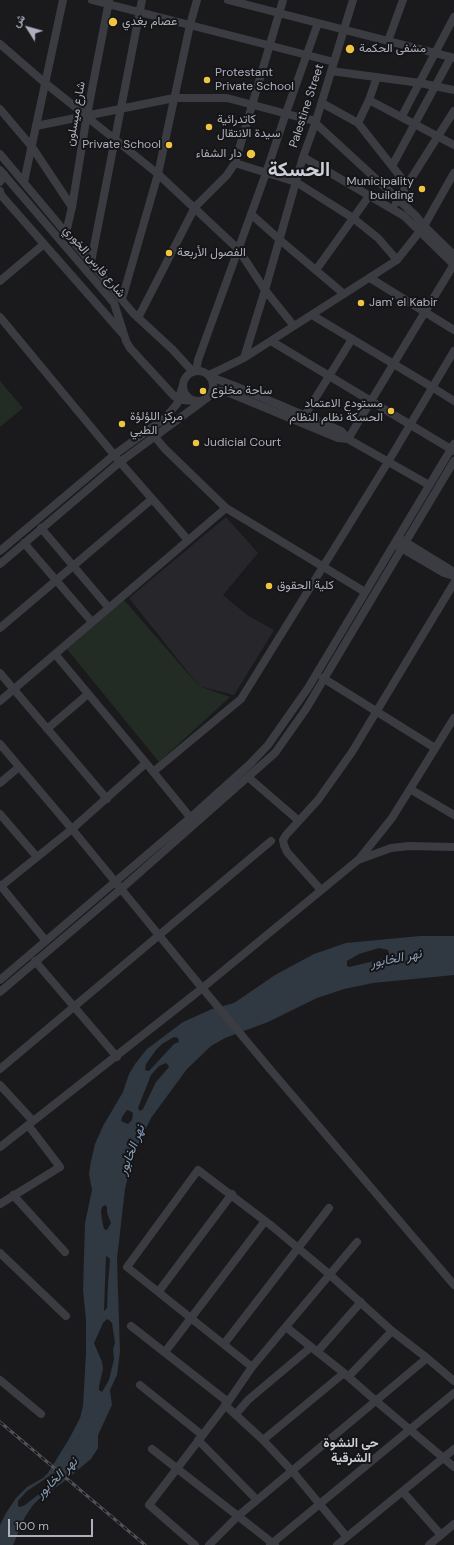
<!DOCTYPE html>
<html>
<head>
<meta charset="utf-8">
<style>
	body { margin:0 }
	#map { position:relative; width:454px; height:1545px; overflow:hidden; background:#1a1a1d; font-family:"DM Sans",Vazirmatn,sans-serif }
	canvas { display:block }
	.north { position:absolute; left:8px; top:8px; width:40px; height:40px; -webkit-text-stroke:3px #151518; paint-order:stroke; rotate:307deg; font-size:11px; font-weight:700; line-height:16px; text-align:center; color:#adb0bc }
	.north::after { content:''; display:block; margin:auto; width:14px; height:18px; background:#adb0bc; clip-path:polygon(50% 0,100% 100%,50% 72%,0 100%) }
	.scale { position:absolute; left:8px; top:1519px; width:85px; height:18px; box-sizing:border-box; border:2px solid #adb0bc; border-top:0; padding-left:5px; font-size:12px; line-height:14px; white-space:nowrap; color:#adb0bc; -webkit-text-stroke:3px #151518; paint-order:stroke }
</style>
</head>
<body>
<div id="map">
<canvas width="454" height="1545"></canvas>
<div class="north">ش</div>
<div class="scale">100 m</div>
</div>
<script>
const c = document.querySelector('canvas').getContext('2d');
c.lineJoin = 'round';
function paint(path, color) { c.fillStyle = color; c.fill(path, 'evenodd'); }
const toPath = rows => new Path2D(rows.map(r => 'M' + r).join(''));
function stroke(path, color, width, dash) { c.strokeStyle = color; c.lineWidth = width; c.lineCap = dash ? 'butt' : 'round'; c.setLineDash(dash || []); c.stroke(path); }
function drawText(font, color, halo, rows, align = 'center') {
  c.font = font + ' "DM Sans",Vazirmatn,sans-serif'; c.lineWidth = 4; c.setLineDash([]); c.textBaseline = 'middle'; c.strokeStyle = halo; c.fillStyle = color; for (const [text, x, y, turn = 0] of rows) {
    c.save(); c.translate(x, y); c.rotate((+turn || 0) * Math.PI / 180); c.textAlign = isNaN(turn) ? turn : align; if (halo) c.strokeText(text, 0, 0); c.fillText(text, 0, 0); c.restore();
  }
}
const built = toPath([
	[226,517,258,553,223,595,247,615,274,630,234,695,199,686,129,598]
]);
const green = toPath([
	[0,381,23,408,0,427],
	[124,600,199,686,230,697,159,762,67,649]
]);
const water = toPath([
	[420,936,454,936,454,975,373,983,344,989,317,998,268,1022,225,1038,211,1046,187,1069,151,1118,138,1145,130,1168,125,1189,117,1259,120,1352,117,1375,110,1390,112,1405,98,1435,98,1448,91,1459,62,1483,39,1499,33,1505,25,1517,13,1545,0,1545,0,1525,6,1513,16,1498,27,1487,43,1478,48,1473,69,1439,80,1418,83,1406,86,1353,86,1320,83,1290,85,1223,92,1190,89,1174,91,1161,95,1144,103,1126,123,1092,129,1074,135,1064,147,1049,183,1022,212,1009,234,1003,275,975,314,954,346,943],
	[379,948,388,950,389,954,387,958,349,967,347,966,347,961,359,954],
	[174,1037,178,1038,179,1042,174,1044,149,1071,145,1070,146,1064,156,1050,162,1044],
	[166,1063,168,1065,169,1067,156,1082,143,1109,140,1111,138,1108,151,1075,159,1066],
	[127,1110,130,1111,133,1113,132,1120,128,1124,121,1121,122,1117],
	[105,1205,107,1207,107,1213,111,1223,107,1230,104,1229,102,1220,101,1211,102,1207],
	[106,1256,109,1258,110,1260,108,1283,107,1308,104,1311],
	[107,1319,109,1320,112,1323,115,1343,113,1349,114,1359,109,1380,102,1392,99,1390,99,1386,103,1369,102,1362,94,1343,103,1323],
	[54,1473,58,1476,57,1480,25,1505,20,1507,18,1506,18,1501,27,1491]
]);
const minor = toPath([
	[92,0,334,62],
	[228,0,454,58],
	[388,41,403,0],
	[0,44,45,83,83,113,84,116],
	[331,71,420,83,454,90],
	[369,100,454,145],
	[322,103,358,123,407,185],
	[0,109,32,147,72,207],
	[91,115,92,121,158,174,238,249,265,290,294,326],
	[402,116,454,17],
	[358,123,369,100,377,77],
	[36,126,174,98,227,98,306,119,312,120,401,202,416,216,424,226,454,255],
	[0,154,133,313,173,350,193,372],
	[303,157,404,216,454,265],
	[235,163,296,182,307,189,353,218,378,238,397,260],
	[392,166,451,57],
	[0,170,114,303,126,341,130,348,174,396,183,400,195,401],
	[0,182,4,174],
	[24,182,63,0],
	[0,191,1,195,123,334],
	[396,203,407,185,454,111],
	[251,214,280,240,344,294],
	[66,233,72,207,87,115,109,1],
	[91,262,142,0],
	[316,270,369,196],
	[370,278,454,330],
	[0,281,44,244],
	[122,299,158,174,190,25,197,0],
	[312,315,432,387,454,401],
	[0,317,120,462,188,540],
	[138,318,195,207,227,175,235,163,283,0],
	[271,341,454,451],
	[244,358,265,290,303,157,315,124,353,0],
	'183 386a15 15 0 1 1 30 0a15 15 0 1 1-30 0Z',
	[196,371,198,360,266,173,286,113,318,23],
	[209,375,244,358,397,260,424,226,454,173],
	[211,377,235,386,341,431,348,439,429,485],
	[213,390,227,392,338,438,348,439],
	[305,415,352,339],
	[155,437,165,449,226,508,365,592],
	[348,439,454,264],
	[41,528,109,608],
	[402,540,454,572],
	[24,543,92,622],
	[398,546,444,573,454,576],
	[0,551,114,455,165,418,177,404,183,385],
	[0,564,120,462,203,401],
	[0,628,152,499],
	[55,654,146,763,194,822],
	[0,673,107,799],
	[323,678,435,748],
	[0,701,226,508],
	[47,729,88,694],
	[0,744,72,829,198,983],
	[153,772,241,699,388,462,454,351],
	[248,777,299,821],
	[0,783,19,767],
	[410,789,454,815],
	[0,814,37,857],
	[360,858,392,818,454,718],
	[0,885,46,941],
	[0,887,72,829,146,763],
	[321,890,287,852,284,845,283,840,286,835,318,800,352,752,454,583],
	[35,961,117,1057],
	[0,980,190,818,250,764,268,745,308,688,454,444],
	[0,992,121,889,275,753,306,709,454,461],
	[269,1068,454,1285],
	[0,1069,271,841],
	[0,1085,33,1121],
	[0,1147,195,994,358,860,391,848,409,846,454,847],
	[13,1195,65,1252],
	[0,1204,60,1167,28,1125],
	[0,1253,66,1316],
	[159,1291,232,1194],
	[131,1326,228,1402],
	[286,1327,344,1373,376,1401,454,1467],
	[224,1344,329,1208],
	[165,1352,265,1221],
	[317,1352,361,1302],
	[252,1367,127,1267,198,1170,273,1227,329,1274,392,1331,427,1358,454,1381],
	[349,1376,392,1331],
	[0,1380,41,1414],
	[140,1385,202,1435],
	[225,1405,263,1440,293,1472,347,1537],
	[236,1414,248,1400,311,1347],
	[198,1440,257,1500],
	[263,1440,344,1373],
	[152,1449,275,1545],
	[403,1492,441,1535],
	[195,1545,149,1505,228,1402,252,1367,357,1242],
	[209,1545,238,1516,427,1358],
	[270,1545,454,1393],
	[337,1545,454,1449],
	[429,1545,454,1524]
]);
const rail = toPath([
	[0,1422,145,1545]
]);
const minorBridge = toPath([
	[198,983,269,1068]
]);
const markers = [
	[113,22,5,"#efc440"],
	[350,49,5,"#efc440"],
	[207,80,4,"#efc440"],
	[209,127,4,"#efc440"],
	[169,145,4,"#efc440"],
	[251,154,5,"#efc440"],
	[422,189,4,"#efc440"],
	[169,253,4,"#efc440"],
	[361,303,4,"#efc440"],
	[203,391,4,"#efc440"],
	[391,411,4,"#efc440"],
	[122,424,4,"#efc440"],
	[196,443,4,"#efc440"],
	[269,586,4,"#efc440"]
];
const poiNames = [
	["عصام بغدي",122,22],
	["مشفى الحكمة",359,49],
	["Protestant",215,73],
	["Private School",215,87],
	["كاتدرائية",217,120],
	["سيدة الانتقال",217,134],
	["Private School",161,145,"right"],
	["دار الشفاء",242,154,"right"],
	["Municipality",414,182,"right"],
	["building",414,196,"right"],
	["الفصول الأربعة",177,253],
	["Jam' el Kabir",369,303],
	["ساحة مخلوع",211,391],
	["مستودع الاعتماد",383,404,"right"],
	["الحسكة نظام النظام",383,418,"right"],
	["مركز اللؤلؤة",130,417],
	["الطبي",130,431],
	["Judicial Court",204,443],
	["كلية الحقوق",277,586]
];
const streetNames = [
	["Palestine Street",307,106,-72],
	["شارع ميسلون",76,114,-80],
	["شارع فارس الخوري",94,262,50]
];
const waterNames = [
	["نهر الخابور",396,959,-11],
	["نهر الخابور",132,1150,-69],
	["نهر الخابور",57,1478,-44]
];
const neighbourhoodNames = [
	["حي النشوة",351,1444],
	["الشرقية",351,1459]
];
const townNames = [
	["الحسكة",299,171]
];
paint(built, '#27262a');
paint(green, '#222b24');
paint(water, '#303841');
stroke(minor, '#3b3c42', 8);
stroke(rail, '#505258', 3);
stroke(rail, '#151518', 1.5, [4.5]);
stroke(minorBridge, '#3b3c42', 8);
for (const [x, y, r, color] of markers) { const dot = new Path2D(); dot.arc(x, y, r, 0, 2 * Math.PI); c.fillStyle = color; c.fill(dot); stroke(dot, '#151518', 1.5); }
drawText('12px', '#adb0bc', '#151518', poiNames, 'left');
drawText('12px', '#adb0bc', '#151518', streetNames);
drawText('italic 13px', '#859bb5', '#151518', waterNames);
drawText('bold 13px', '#ced0d8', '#151518', neighbourhoodNames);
drawText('bold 20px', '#ced0d8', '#151518', townNames);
</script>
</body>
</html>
